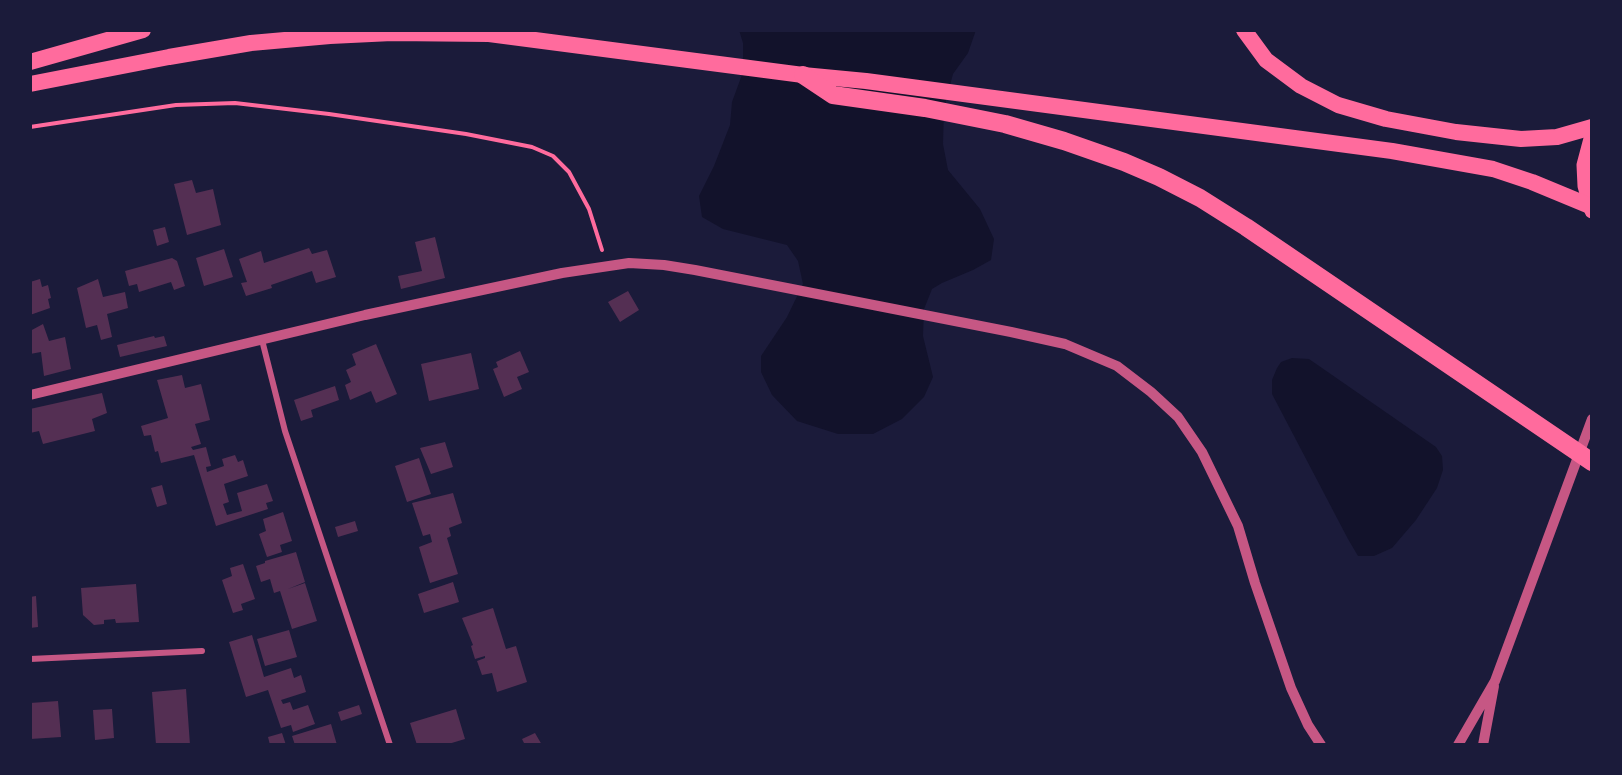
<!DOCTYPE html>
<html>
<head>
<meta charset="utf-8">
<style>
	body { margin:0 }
	#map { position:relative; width:1622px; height:775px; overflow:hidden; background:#1b1b3a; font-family:Manrope,sans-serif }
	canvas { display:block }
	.frame { position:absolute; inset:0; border:32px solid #1b1b3a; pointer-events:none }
</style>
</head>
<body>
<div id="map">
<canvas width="1622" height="775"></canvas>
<div class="frame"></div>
</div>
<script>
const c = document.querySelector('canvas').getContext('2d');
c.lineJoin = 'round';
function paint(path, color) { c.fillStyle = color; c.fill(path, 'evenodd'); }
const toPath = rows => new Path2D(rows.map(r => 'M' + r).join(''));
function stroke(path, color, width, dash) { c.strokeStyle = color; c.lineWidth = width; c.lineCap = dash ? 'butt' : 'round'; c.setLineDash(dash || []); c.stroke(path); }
const water = toPath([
	[739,30,976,30,968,53,953,74,944,108,943,144,948,170,980,209,994,239,991,260,973,270,942,283,932,289,924,309,923,336,933,377,924,397,902,419,873,434,838,434,797,421,772,395,761,372,761,356,787,317,803,284,798,261,787,245,723,229,702,217,699,196,714,166,730,125,732,102,743,72,743,43],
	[1292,358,1309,359,1436,447,1442,456,1443,470,1437,488,1416,520,1392,548,1374,556,1358,556,1348,539,1272,394,1272,380,1277,368,1281,362]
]);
const building = toPath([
	[192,180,196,193,213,189,221,225,187,235,174,184],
	[165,227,169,242,157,246,153,230],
	[435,237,445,278,401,289,398,276,422,271,415,242],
	[309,248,312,254,327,250,336,277,316,283,312,271,271,285,272,288,246,296,241,283,247,282,239,259,261,251,264,263],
	[224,249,233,277,204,286,196,258],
	[172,258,177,261,185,286,174,290,171,282,139,292,137,284,129,286,125,271],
	[40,279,42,287,48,285,51,298,48,299,50,308,30,315,30,282],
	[98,279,103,297,125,292,128,308,107,314,112,337,101,340,97,325,86,328,77,288],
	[628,291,639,310,620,322,608,302],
	[43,324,49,341,65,337,71,369,44,376,41,352,30,354,30,331],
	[154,336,155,338,164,336,167,346,120,357,117,345],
	[376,344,397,394,376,403,371,391,350,400,345,385,351,382,346,370,356,365,352,354],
	[520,351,529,372,517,377,522,389,504,397,493,369,498,367,496,362],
	[471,353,479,389,429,401,421,364],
	[182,375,185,388,201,384,210,420,195,424,201,444,191,447,193,450,206,447,211,466,206,467,207,472,224,466,222,459,235,455,238,462,243,460,248,476,224,484,229,502,223,504,227,515,242,511,237,493,267,484,273,501,266,503,268,509,216,526,194,455,161,463,158,451,155,452,151,435,144,436,141,426,168,418,157,380],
	[335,386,339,400,311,410,313,417,301,421,294,400],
	[102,393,107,413,92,419,95,431,43,444,39,431,30,433,30,409],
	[445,442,453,467,431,474,420,448],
	[419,458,431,494,407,502,395,466],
	[162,485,167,504,157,507,151,488],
	[453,493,462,523,449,528,451,536,447,538,458,574,430,583,419,547,432,542,430,534,423,536,412,503],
	[283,512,292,541,280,545,282,552,267,557,259,534,266,531,263,519],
	[355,521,358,531,338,537,335,527],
	[296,552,305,582,288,589,305,583,317,621,292,629,280,591,274,593,270,579,261,582,256,566,265,563,265,561],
	[243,564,255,599,241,604,243,610,233,613,222,580,232,576,230,568],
	[453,582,459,602,424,613,418,594],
	[136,584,139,622,116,623,115,619,104,620,104,624,94,625,83,615,81,588],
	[36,596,38,627,30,628,30,597],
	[493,608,506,649,516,646,527,682,497,692,492,673,482,675,477,661,485,658,485,656,475,659,471,646,473,645,462,618],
	[289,630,297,657,265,666,257,639],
	[252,635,264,677,291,668,294,678,301,675,306,692,281,700,283,704,290,702,293,710,308,705,315,724,293,732,291,725,281,728,268,690,246,697,229,642],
	[186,689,190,745,156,745,152,692],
	[58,701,61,737,30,739,30,703],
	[359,705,362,714,341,721,338,712],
	[112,709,114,738,95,740,93,710],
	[456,709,465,739,445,745,417,745,410,723],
	[331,724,337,745,295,745,292,736],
	[282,733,286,745,270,745,268,737],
	[535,733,542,745,525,745,522,739]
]);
const path = toPath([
	[30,127,176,105,235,103,329,114,466,134,532,147,553,156,569,172,589,209,602,250]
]);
const minor = toPath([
	[262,340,285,431,390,745],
	[30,659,202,651]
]);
const tertiary = toPath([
	[30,395,365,315,562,273,629,263,664,265,695,270,1011,332,1065,344,1117,366,1151,392,1178,417,1202,452,1238,526,1255,583,1291,688,1308,725,1321,745],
	[1458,745,1495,681,1592,419],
	[1483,745,1494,686]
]);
const primary = toPath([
	[1592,135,1584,165,1585,186,1592,211]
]);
const trunk = toPath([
	[1244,30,1266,60,1301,86,1338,105,1386,119,1456,132,1521,139,1557,137,1592,127],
	[30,62,143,30],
	[30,84,169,57,251,43,330,36,392,33,489,34,803,75,866,81,1392,151,1493,169,1532,182,1590,206]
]);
const motorway = toPath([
	[803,75,833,95,925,108,1005,124,1064,141,1124,162,1159,177,1200,198,1246,227,1592,462]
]);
paint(water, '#12122b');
paint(building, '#542f53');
stroke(path, '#ff6b9d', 4);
stroke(minor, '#c65784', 6);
stroke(tertiary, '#c65784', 10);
stroke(primary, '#ff6b9d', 15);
stroke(trunk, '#ff6b9d', 16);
stroke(motorway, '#ff6b9d', 18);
</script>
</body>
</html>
